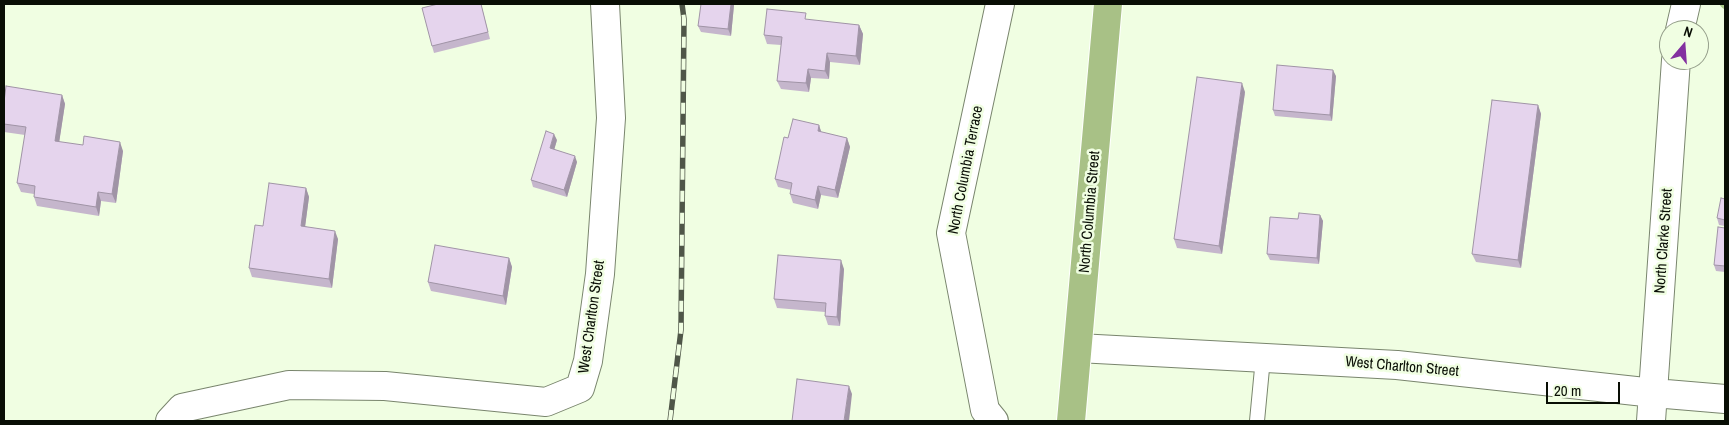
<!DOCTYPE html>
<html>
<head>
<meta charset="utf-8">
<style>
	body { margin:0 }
	#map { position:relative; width:1729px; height:425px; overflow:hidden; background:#f0fee2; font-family:"Archivo Narrow",sans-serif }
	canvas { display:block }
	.frame { position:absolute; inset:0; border:5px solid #090e05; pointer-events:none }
	.north { position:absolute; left:1659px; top:20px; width:50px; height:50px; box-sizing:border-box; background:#f0fee2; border:1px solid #949e8a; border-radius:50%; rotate:18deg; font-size:14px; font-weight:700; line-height:20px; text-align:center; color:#090e05 }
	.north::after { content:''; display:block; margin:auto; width:18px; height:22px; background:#8331a0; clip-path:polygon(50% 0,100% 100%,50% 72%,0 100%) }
	.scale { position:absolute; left:1546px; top:382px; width:74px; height:22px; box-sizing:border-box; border:2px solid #090e05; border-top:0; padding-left:6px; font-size:15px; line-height:18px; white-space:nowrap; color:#090e05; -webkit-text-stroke:4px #f0fee2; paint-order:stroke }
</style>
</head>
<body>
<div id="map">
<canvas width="1729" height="425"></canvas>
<div class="frame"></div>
<div class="north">N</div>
<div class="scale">20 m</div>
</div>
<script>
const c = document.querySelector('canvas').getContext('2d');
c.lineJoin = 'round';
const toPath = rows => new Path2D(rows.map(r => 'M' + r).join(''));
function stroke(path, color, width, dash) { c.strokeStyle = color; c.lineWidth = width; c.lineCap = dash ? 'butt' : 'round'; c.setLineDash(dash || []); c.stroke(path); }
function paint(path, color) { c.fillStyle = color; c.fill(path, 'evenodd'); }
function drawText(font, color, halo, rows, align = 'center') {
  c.font = font + ' "Archivo Narrow",sans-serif'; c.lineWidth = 5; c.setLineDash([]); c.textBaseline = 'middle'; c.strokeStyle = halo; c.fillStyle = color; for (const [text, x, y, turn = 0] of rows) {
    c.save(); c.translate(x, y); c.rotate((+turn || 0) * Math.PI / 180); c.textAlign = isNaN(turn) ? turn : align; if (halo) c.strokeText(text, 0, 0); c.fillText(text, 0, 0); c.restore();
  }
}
const stream = toPath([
	[1724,4,1725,5]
]);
const service = toPath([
	[1257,421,1263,358]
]);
const minor = toPath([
	[1680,30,1686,4],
	[1078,348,1397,365,1654,393,1725,399],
	[170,421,182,408,289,385,385,386,546,402,580,388,588,361,600,274,611,118,605,4],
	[994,421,985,410,951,233,1000,4],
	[1651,421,1676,60]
]);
const primary = toPath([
	[1071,421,1108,4]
]);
const rail = toPath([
	[670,421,681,330,684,19,682,4]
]);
const wall = toPath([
	[481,4,490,39,434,53,432,46],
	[734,5,731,36,701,32,698,26],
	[808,20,859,25,863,34,860,65,830,62,829,79,811,78,809,92,781,89,777,81,781,45,767,44,764,35],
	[1336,76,1332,121,1275,116,1273,110],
	[1245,92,1222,254,1177,248,1174,239],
	[62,95,65,104,59,142,123,151,116,203,101,201,99,216,37,206,34,197,34,194,21,192,17,183,25,135,4,132,4,102],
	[1538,105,1541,114,1521,268,1476,262,1472,254],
	[819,125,821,132,847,138,850,147,838,198,821,195,818,209,793,203,790,194,791,190,778,187,775,179,788,138],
	[557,140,554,149,577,162,567,197,533,187,531,180],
	[306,188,309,197,305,226,338,239,332,288,252,277,249,268,263,226],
	[1725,199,1725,226,1719,225,1717,218],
	[1320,215,1323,221,1319,264,1270,260,1267,254],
	[1725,228,1725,272,1716,271,1714,265],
	[509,258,512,267,506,305,431,291,428,282],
	[844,269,840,326,828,325,825,316,825,312,777,308,774,299]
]);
const shadedWall = toPath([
	[731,4,734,4,734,5,731,36,728,29],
	[859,25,863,34,860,65,856,56],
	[827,53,830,62,829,79,825,71],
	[808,69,811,78,809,92,806,83],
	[1333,70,1336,76,1332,121,1330,115],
	[1242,83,1245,92,1222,254,1219,246],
	[62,95,65,104,58,150,55,141],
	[1538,105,1541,114,1521,268,1518,260],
	[819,125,822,134,818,131],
	[554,134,557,140,553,154,550,148],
	[847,138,850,147,838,198,835,190],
	[120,142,123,151,116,203,112,194],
	[575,156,577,162,567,197,564,190],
	[818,186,821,195,818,209,815,200],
	[306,188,309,197,304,235,301,226],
	[98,192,101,201,99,216,96,207],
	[1320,215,1323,221,1319,264,1317,258],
	[335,231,338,239,332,288,329,279],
	[509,258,512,267,506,305,503,296],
	[841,260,844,269,840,326,837,317],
	[849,386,852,394,849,421,844,421]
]);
const building = toPath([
	[438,4,481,4,488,32,432,46,422,8,438,4],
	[701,4,731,4,728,29,698,26,701,4],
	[767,9,806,13,805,19,859,25,856,56,827,53,825,71,808,69,806,83,777,81,782,37,764,35,767,9],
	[1277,65,1333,70,1330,115,1273,110,1277,65],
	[1197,77,1242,83,1219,246,1174,239,1197,77],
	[6,86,62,95,55,141,83,145,84,136,120,142,112,194,98,192,96,207,34,197,35,186,17,183,26,127,4,124,4,102,6,86],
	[1492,100,1538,105,1518,260,1472,254,1492,100],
	[793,119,819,125,818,131,847,138,835,190,818,186,815,200,790,194,792,183,775,179,784,137,788,138,793,119],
	[546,131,554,134,550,148,575,156,564,190,531,180,546,131],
	[269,183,306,188,301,226,335,231,329,279,249,268,255,225,263,226,269,183],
	[1721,198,1725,199,1725,220,1717,218,1721,198],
	[1299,213,1320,215,1317,258,1267,254,1270,217,1298,219,1299,213],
	[1718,227,1725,228,1725,266,1714,265,1718,227],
	[435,245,509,258,503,296,428,282,435,245],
	[778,255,841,260,837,317,825,316,826,303,774,299,778,255],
	[797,379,849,386,844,421,792,421,797,379]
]);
const streetNames = [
	["North Columbia Terrace",966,170,-79],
	["North Columbia Street",1090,212,-85],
	["North Clarke Street",1664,241,-86],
	["West Charlton Street",592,317,-82],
	["West Charlton Street",1402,367,5]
];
stroke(stream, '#abca89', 8);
stroke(service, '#79856d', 16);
stroke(minor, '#79856d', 30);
stroke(primary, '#fff', 30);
stroke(service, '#fff', 14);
stroke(minor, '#fff', 28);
stroke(primary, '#a8c186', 28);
stroke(rail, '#4f5648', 5.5);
stroke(rail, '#f0fee2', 4, [11]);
paint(wall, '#c5b6cc');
paint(shadedWall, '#a094a6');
paint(building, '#e5d4ed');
stroke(building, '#a094a6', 1);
drawText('15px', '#090e05', '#f0fee2', streetNames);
</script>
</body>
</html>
